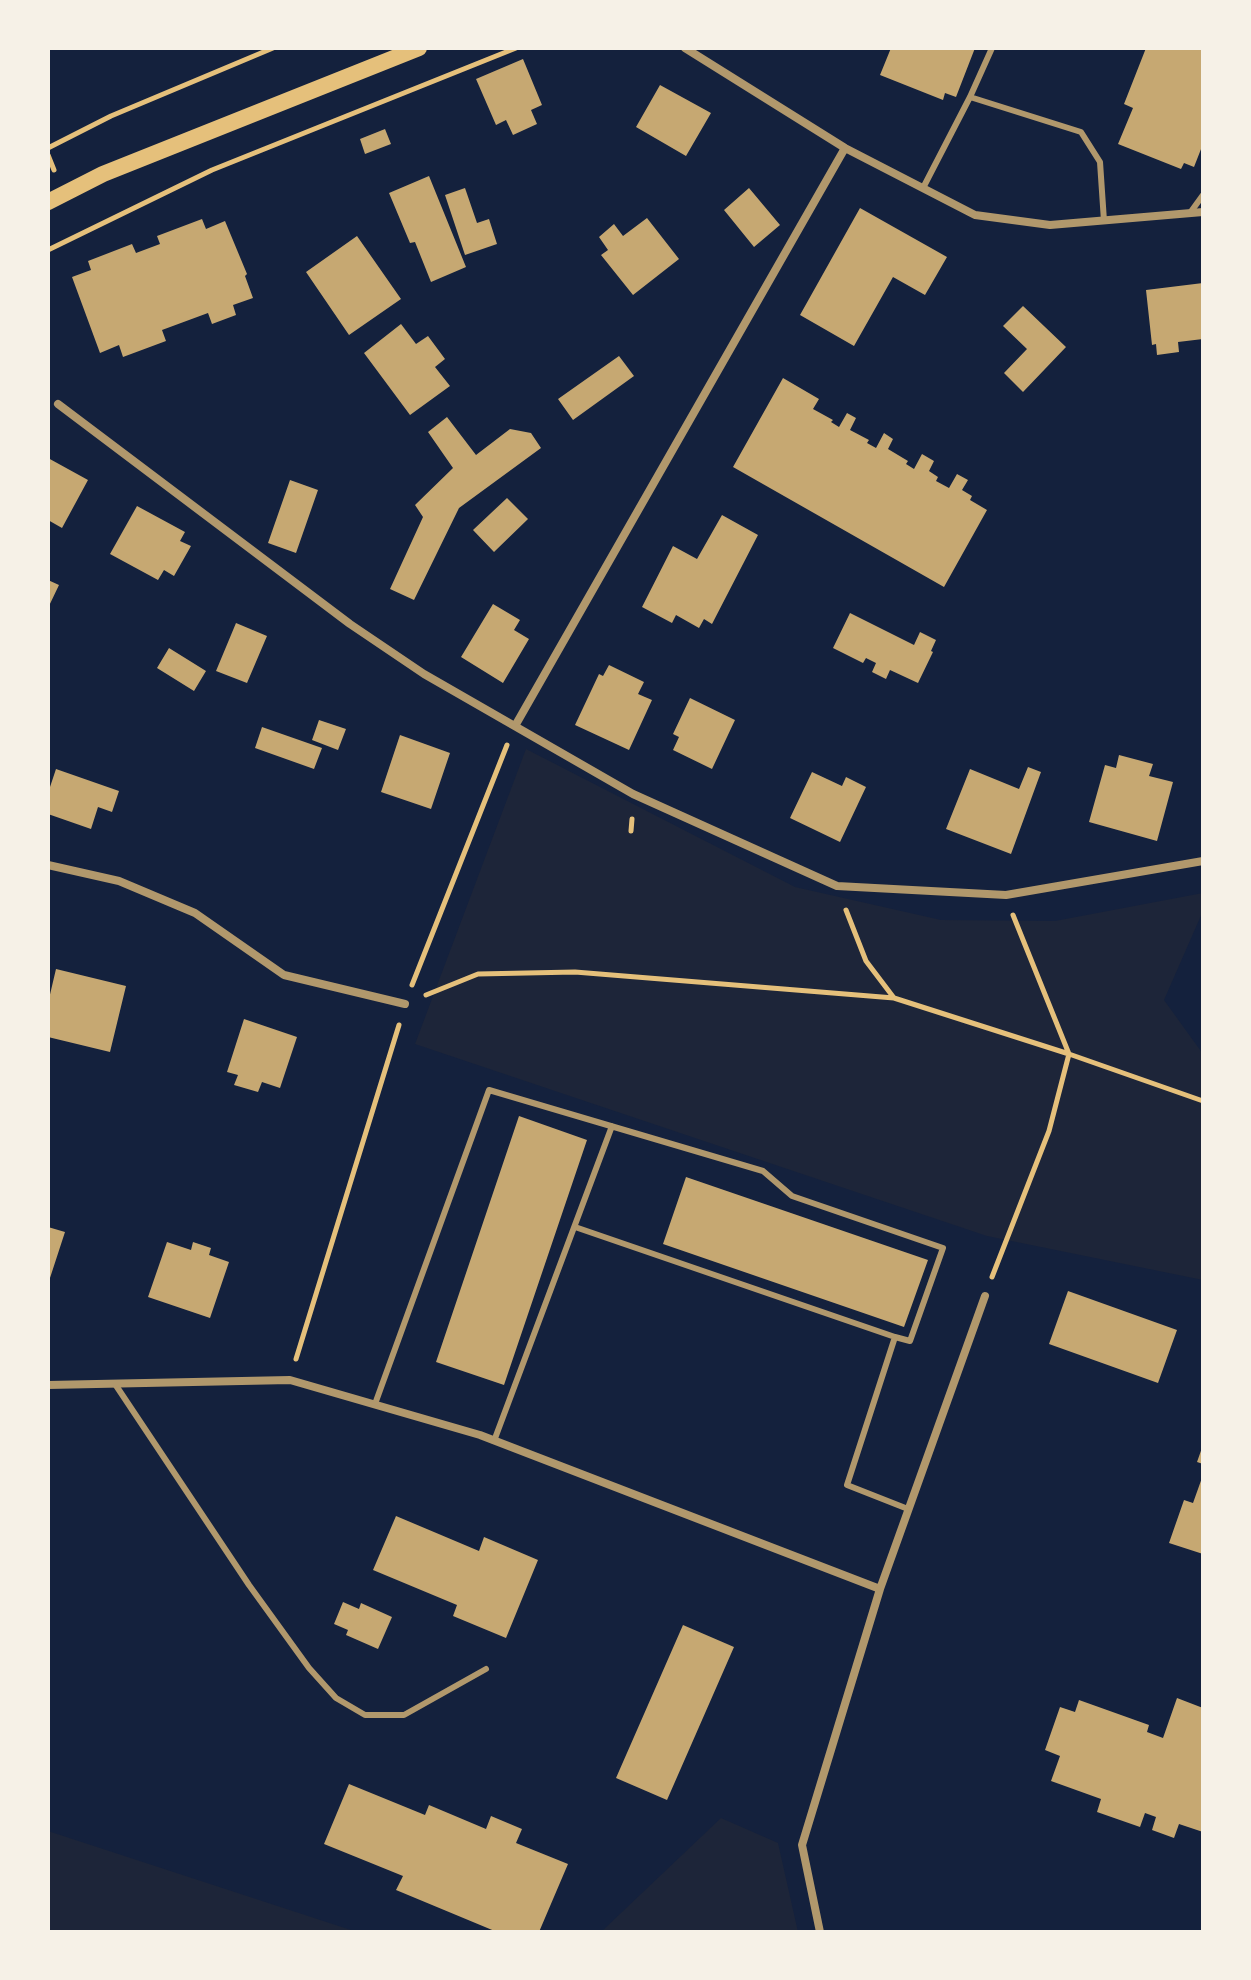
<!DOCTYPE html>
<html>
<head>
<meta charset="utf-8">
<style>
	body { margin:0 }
	#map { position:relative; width:1251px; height:1980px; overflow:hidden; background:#14213d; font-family:Mulish,sans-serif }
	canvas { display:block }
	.frame { position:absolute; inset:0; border:50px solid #f6f1e7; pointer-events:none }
</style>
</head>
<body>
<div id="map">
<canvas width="1251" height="1980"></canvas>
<div class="frame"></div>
</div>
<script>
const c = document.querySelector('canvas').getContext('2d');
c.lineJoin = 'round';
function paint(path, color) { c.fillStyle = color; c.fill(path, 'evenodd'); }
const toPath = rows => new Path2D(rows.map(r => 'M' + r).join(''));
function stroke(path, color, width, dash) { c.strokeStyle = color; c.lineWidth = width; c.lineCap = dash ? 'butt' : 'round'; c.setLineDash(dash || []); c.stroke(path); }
const green = toPath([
	[526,749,795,887,941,920,1055,921,1203,893,1203,911,1164,1000,1203,1054,1203,1280,987,1236,415,1044],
	[721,1818,778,1843,798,1932,601,1932],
	[48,1831,357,1932,48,1932]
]);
const building = toPath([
	[891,48,975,48,956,97,945,93,943,100,880,75],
	[1146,48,1203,48,1203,144,1194,167,1184,163,1181,169,1118,144,1133,108,1124,104],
	[523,59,542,105,531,110,537,124,513,135,506,120,496,125,476,79],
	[660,85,711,113,686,156,636,127],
	[385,129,391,144,365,154,360,139],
	[429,176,466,267,431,282,415,242,410,243,389,193],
	[465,188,477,223,489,219,497,244,465,255,445,195],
	[749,188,780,225,754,247,724,210],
	[860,208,947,257,925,295,893,277,854,346,800,315],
	[647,218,679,259,633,295,601,255,608,250,599,237,614,224,623,236],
	[202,219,206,229,225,221,247,274,245,276,253,298,233,305,236,315,212,324,208,313,162,330,166,341,123,357,119,345,100,353,72,277,91,270,88,261,132,244,136,253,160,244,157,236],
	[357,236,401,299,349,335,306,272],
	[1203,283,1203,339,1178,342,1179,352,1157,355,1156,344,1152,345,1146,290],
	[1023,306,1066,347,1023,392,1004,373,1027,349,1003,326],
	[401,324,416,344,428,336,445,359,435,367,450,386,410,415,364,353],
	[619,356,634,376,573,420,558,399],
	[783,378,819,399,813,409,833,420,831,422,839,427,847,413,856,418,850,430,869,440,867,443,876,448,884,433,893,439,888,449,908,461,906,464,914,469,922,454,934,461,929,471,938,477,936,481,949,488,957,474,968,480,962,490,972,496,970,500,987,510,944,587,733,467],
	[447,417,476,455,510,429,531,433,541,448,459,508,414,600,390,589,423,517,415,505,453,468,428,432],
	[48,458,88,480,62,528,48,520],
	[290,480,318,490,296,553,268,543],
	[507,498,528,519,494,552,473,530],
	[137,506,185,532,180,541,191,546,174,576,164,570,158,580,110,554],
	[722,515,758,535,712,624,704,619,699,628,676,615,672,623,642,607,673,546,697,559],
	[48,580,59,585,48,608],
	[493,604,520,620,514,630,529,639,503,683,461,657],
	[850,613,914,645,920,632,936,640,931,651,933,652,918,683,890,670,886,679,872,672,876,663,866,658,863,663,833,648],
	[236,623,267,636,247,683,216,671],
	[169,648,206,671,194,691,157,668],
	[609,665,644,682,638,694,652,700,629,750,575,725,599,674,603,676],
	[690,698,735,720,712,769,673,750,679,737,673,734],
	[319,720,346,729,338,750,312,740],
	[262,727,322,748,314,769,255,748],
	[400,735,450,753,431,809,381,792],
	[1119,755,1153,764,1149,776,1173,782,1157,841,1089,822,1105,765,1116,768],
	[1028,767,1041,772,1011,854,946,829,970,769,1019,789],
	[56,769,119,791,112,812,98,807,91,829,48,814,48,793],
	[812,772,842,786,846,777,866,787,840,842,790,818],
	[56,969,126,986,110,1052,48,1037,48,1003],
	[244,1019,297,1037,280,1088,262,1082,258,1092,234,1085,238,1075,227,1072],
	[519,1116,587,1140,504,1385,436,1362],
	[686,1177,928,1260,904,1327,663,1244],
	[48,1227,65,1232,49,1281,48,1281],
	[167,1242,191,1250,193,1242,211,1248,209,1255,229,1262,210,1318,148,1297],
	[1068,1291,1177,1330,1158,1383,1049,1344],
	[1203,1445,1203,1464,1197,1462],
	[1203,1475,1203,1554,1169,1543,1184,1500,1193,1503],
	[396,1516,479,1551,484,1537,538,1560,506,1638,453,1616,457,1605,373,1570],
	[343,1602,359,1609,361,1603,392,1617,378,1649,346,1635,348,1630,334,1624],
	[683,1625,734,1647,667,1800,616,1778],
	[1177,1698,1203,1708,1203,1832,1179,1824,1174,1838,1152,1830,1156,1817,1145,1813,1140,1827,1097,1812,1101,1799,1051,1781,1060,1756,1045,1750,1060,1707,1075,1712,1079,1700,1149,1725,1147,1732,1163,1738],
	[349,1784,425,1815,429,1805,486,1829,491,1816,522,1829,516,1843,568,1864,539,1932,497,1932,396,1890,403,1876,324,1844]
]);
const path = toPath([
	[48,148,111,116,273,48],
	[48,155,54,170],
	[48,250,212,170,516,48],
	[631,831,632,819],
	[846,910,866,961,894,998],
	[412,985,507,745],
	[426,995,478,974,575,972,894,998,1069,1054,1203,1101],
	[992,1277,1049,1131,1069,1054,1013,915],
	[296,1359,399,1025]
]);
const service = toPath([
	[970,97,1081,132,1100,162,1104,221],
	[923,188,970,97,992,48],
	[1190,213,1203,195],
	[575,1227,895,1337,847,1485,908,1509],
	[115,1384,249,1585,309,1668,336,1698,365,1715,404,1715,486,1669],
	[375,1404,489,1090,763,1171,792,1196,943,1248,910,1341,895,1337],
	[494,1441,612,1126]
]);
const minor = toPath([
	[685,48,845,148,975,215,1050,225,1203,212],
	[58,404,350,624,424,674,633,794,837,886,1006,895,1203,861],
	[515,726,845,148],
	[48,865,119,881,195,913,284,975,405,1004],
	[48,1385,290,1380,480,1435,880,1589],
	[820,1932,802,1845,880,1589,985,1296]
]);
const secondary = toPath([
	[48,202,103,174,419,48]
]);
paint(green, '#1d2539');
paint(building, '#c6a872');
stroke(path, '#e5c07b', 5);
stroke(service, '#b1986c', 6);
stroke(minor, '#b1986c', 8);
stroke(secondary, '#e5c07b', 16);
</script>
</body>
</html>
